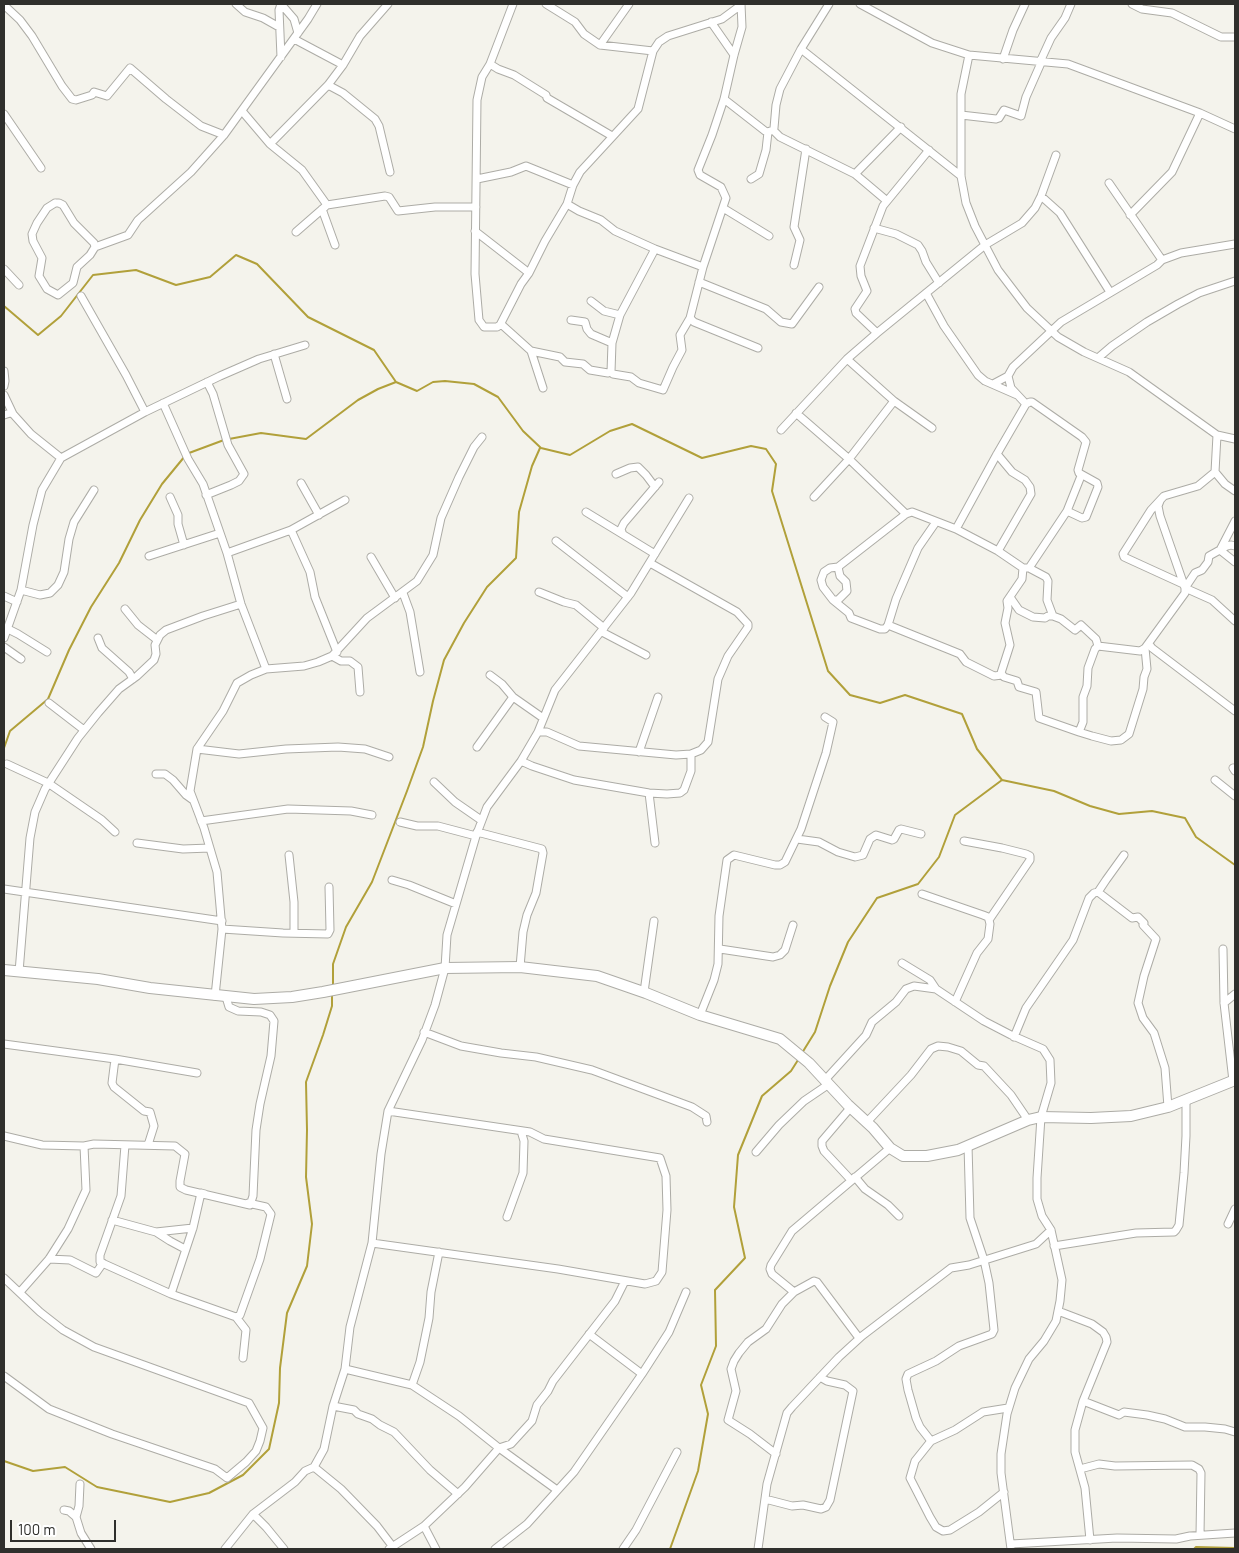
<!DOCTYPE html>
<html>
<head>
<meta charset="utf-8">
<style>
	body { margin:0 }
	#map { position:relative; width:1239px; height:1553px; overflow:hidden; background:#f4f3ec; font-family:Barlow,sans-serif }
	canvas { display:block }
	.frame { position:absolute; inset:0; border:5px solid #2f2f2c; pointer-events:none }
	.scale { position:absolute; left:10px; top:1520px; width:106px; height:22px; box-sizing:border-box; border:2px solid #2f2f2c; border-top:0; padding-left:6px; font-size:15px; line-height:18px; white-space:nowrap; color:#2f2f2c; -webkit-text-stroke:4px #fff; paint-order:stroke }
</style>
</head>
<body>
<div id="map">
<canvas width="1239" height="1553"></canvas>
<div class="frame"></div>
<div class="scale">100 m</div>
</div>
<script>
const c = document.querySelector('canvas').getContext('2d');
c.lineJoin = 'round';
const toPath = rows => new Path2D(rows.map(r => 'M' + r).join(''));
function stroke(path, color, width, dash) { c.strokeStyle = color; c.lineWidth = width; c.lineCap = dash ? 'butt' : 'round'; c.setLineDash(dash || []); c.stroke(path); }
const stream = toPath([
	[4,306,38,335,61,316,93,275,136,270,176,285,210,277,236,255,257,264,308,317,374,350,396,382,417,391,433,382,445,381,474,384,498,397,523,431,541,448,570,455,610,431,632,424,702,458,751,446,766,449,776,464,772,491,828,671,850,695,880,703,905,695,962,714,977,749,1002,780,1054,791,1090,806,1119,814,1152,811,1185,818,1196,837,1235,865],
	[229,439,261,433,306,439,358,400,378,389,396,382],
	[189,453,224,440],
	[4,748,10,731,48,699,69,650,91,607,119,563,140,520,162,484,185,456],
	[333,985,333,964,346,927,372,882,407,791,423,747,433,701,444,660,464,623,487,587,516,558,519,512,532,466,540,448],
	[802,1053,815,1032,830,986,848,942,877,898,918,884,939,857,955,815,1002,780],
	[4,1461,33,1471,65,1467,97,1487,170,1502,209,1493,243,1475,269,1449,279,1403,280,1368,287,1313,307,1266,312,1224,306,1177,307,1130,306,1082,323,1035,332,1006,332,993],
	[670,1549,698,1471,708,1414,701,1385,716,1346,715,1290,745,1258,734,1207,738,1155,762,1096,791,1071,798,1060],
	[1194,1549,1196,1547,1235,1548]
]);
const street = toPath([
	[236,4,245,12,263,18,279,27],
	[281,4,294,19,298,33],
	[513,4,490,64,482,77,477,100,475,274,479,320,484,327,497,327,500,325,521,284,529,273,545,241,567,204,573,185,580,172,638,109,653,51,659,42,668,36,722,19,741,5],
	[546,4,575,22,584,34,600,45,653,51],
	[741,4,742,27,734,55,724,99,712,135,698,170,700,175,721,187,726,198,703,267,690,318,694,322,758,348],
	[829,4,801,49,961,176],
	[860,4,932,43,969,55,1068,64,1200,113,1235,129],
	[1132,4,1142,9,1172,13,1221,37,1235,37],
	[4,5,20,20,32,36,62,86,72,99,76,100,92,95,94,92,107,96,130,68,166,99,201,126,224,135],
	[711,22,734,55],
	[294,39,343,65],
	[600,45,629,4],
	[969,55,961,94,961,176,966,203,975,226,998,270,1027,308,1058,337,1084,352,1129,372,1217,435,1235,439],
	[281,57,279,10,281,4],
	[1003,59,1013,30,1025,4],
	[1040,62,1051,38,1065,18,1071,4],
	[490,64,498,69,514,75,546,95,547,98,612,136],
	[328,85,343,93,375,119,379,126,390,172],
	[724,99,765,131,768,132,773,130],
	[242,111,270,144,302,170,327,205],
	[4,114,41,168],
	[961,115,996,119,999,118,1004,110,1021,116,1026,97,1041,63],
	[773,130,780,137,855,174,887,201],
	[773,130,774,128,776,105,780,89,801,49],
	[270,144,328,85,343,65,360,36,388,4],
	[855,174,901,127],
	[477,179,511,172,526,166,573,185],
	[751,179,759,174,766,150,768,132],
	[1109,183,1162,260],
	[1041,196,1060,213,1110,292],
	[55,203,59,203,63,205,74,223,94,243,95,247,90,255,77,267,73,283,58,295,47,289,39,276,42,258,33,241,32,234,37,223,47,208,55,203],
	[567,204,579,211,601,220,615,231,655,249,703,267],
	[723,208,769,236],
	[322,209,335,245],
	[1130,215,1172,172,1200,113],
	[874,228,896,234,918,245,922,251,926,262,939,283],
	[475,231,529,273],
	[296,232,327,205,385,196,389,197,398,211,435,207,476,207],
	[95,247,128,235,138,220,191,172,224,135,308,19,317,4],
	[655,249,620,315,612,343,611,372,613,374,631,377,639,383,663,390,673,367,682,350,680,335,690,318],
	[794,265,800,240,794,227,806,149],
	[4,269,19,285],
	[699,282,766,309,781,322,792,324,819,287],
	[926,293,944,326,978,375,985,381,1017,395],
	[81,296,126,375,145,412],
	[591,301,604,311,620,315],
	[571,320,585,322,587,329,591,334,612,343],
	[501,324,531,351,543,388],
	[877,333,856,313,855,309,867,291,861,276,860,266,883,206,929,150],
	[531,351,560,357,565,362,583,364,590,370,608,373,611,372],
	[274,354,287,399],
	[1098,358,1112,346,1147,322,1178,304,1199,293,1235,281],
	[847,359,894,401,932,428],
	[4,371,5,381,4,386],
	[1008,376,1011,388,1026,404],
	[993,384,1008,376,1013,367,1061,322,1157,265,1162,260,1181,253,1235,244],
	[4,395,13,414,31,434,61,458],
	[163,403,188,459,203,484,227,553,241,604,266,669],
	[796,413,849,459,906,514],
	[4,415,10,413,13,414],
	[781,430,847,359,877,333,985,245,1022,223,1035,208,1041,196,1056,155],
	[997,454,1012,472,1025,480,1030,487,1031,494,998,551],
	[1215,472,1225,484,1235,491],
	[616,474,630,468,638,467,646,475,655,487],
	[301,483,319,515],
	[206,495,231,485,239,481,244,474,228,445,213,394,207,382],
	[170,497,178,515,178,524,184,545],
	[814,497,849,459,894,401],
	[1160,501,1158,506,1160,516,1185,588,1212,600,1235,621],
	[586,512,655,554],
	[956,529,997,454,1026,404,1030,402,1032,402,1082,437,1086,442,1078,470,1079,473,1097,483,1098,487,1086,517,1082,518,1067,511],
	[291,530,310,572,315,597,337,652],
	[622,532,621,529,624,523,659,482],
	[556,541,628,597],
	[1220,550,1235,521],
	[1220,550,1235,562],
	[227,553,291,530,345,500],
	[149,556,220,533],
	[371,557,395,598],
	[838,567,840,576,846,582,847,591,838,600,833,600,823,587,821,580,824,572,830,568,838,567,906,514,912,512,956,529,998,551,1023,568,1029,568,1046,577,1048,581,1047,600,1053,616],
	[1023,568,1022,579,1007,601,1008,608,1005,623,1010,645,1001,673,1004,677,1017,681,1019,687,1036,692,1039,718,1079,732],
	[1029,568,1067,511,1081,476],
	[1183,584,1124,557,1123,554,1151,510,1164,496,1198,486,1215,472,1217,435],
	[21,590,40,595,50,593,58,585,64,572,69,539,74,522,94,490],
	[539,592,564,602,576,605,604,628],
	[403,593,410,612,420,672],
	[4,596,17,602],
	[1010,597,1019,610,1033,617,1045,618,1048,616,1053,616,1061,619,1075,630,1081,625,1096,639,1098,646,1095,649,1088,668,1087,686,1083,697,1083,722,1079,732,1092,736,1111,741,1121,740,1129,734,1143,689,1144,677,1147,669,1145,648],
	[833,600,849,613,851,618,880,629,885,629,888,625,896,599,918,548,936,522],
	[125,609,138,625,156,639],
	[888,625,960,654,966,662,994,676,1002,675],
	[6,628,18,634,47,652],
	[602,632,646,655],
	[4,638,21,590,33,525,42,490,61,458,145,412,220,376,259,359,305,345],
	[98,638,102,648,129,672,133,679],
	[1149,644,1152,648,1235,711],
	[1098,646,1140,651,1145,648,1185,593,1185,588,1195,573,1202,570,1208,562,1209,556,1227,546,1231,545,1235,546],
	[4,647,21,659],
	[332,656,341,661,350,661,358,667,360,692],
	[490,675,502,684,513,697,543,718],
	[49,703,84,730],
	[538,732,547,732,579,746,676,755,691,754,701,750,708,742,718,679,728,656,748,627,748,624,737,612,650,563],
	[477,747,513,697],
	[197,749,239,754,286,749,338,747,365,749,389,757],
	[639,752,658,697],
	[521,761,532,766,574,780,649,793,667,794,680,793,684,790,691,771,691,754],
	[7,764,48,783,102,820,115,832],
	[1233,768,1235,771],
	[156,774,165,774,173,780,186,795,193,800],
	[1215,780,1235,796],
	[434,782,455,802,481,820],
	[649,793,655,843],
	[201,821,288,809,351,811,372,815],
	[400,822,417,826,438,826,476,836],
	[477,832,542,849,543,853,536,893,527,915,523,932,520,967],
	[797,839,819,842,838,852,855,857,863,855,870,839,876,835,892,840,894,839,899,830,901,829,921,834],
	[137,843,183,849,210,848],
	[289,855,294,902,294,933],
	[392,880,409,885,456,904],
	[4,889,222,921],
	[1098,892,1132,918,1138,917,1144,923,1143,925,1156,939,1144,976,1138,1003,1143,1018,1154,1033,1165,1068,1168,1107],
	[922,894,983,915,988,917,989,920],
	[222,929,283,933,328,934,330,930,329,887],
	[720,949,773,957,780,955,785,950,793,925],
	[1223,949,1224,1003,1233,1081],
	[902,963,930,980,936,989,984,1021,1011,1035,1043,1049,1050,1060,1051,1083,1041,1117,1037,1178,1037,1199,1042,1216,1051,1230,1062,1280,1060,1301,1056,1321,1044,1341,1029,1359,1015,1388,1007,1414,1001,1454,1001,1473,1011,1549],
	[19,972,30,838,35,812,45,789,78,738,98,713,119,689,137,676,154,660,156,654,155,645,160,635,166,630,203,616,241,604],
	[644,992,654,921],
	[215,996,222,929,217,872,204,828,190,791,197,749,223,711,237,683,251,675,266,669,304,666,318,662,332,656,367,618,417,581,433,555,441,518,459,477,474,447,482,437],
	[955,1002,977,953,988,939,990,924,989,920,1030,860,1030,856,1026,854,1002,848,964,841],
	[1224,1003,1235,994],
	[700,1015,714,980,718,964,719,916,727,860,734,855,775,865,780,865,785,862,801,829,826,753,833,722,825,717],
	[424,1032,461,1046,501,1053,536,1057,592,1070,692,1107,706,1116,707,1122],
	[1014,1037,1026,1008,1073,940,1089,898,1094,893,1098,892,1106,880,1124,855],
	[4,1044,115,1059,197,1073],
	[115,1059,112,1083,114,1087,144,1111,150,1112,154,1126,148,1145],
	[825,1080,866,1035,872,1022,896,1002,906,989,914,986,936,989],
	[867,1122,911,1075,931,1049,938,1046,948,1047,961,1051,978,1065,984,1066,1011,1095,1028,1120],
	[4,1136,42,1145,84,1146,94,1144,175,1146,185,1154,180,1181,180,1187,186,1190,250,1205,253,1196,256,1130,260,1104,271,1056,274,1021,270,1015,261,1012,238,1011,229,1007,226,997],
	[125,1145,121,1196,100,1255,100,1262,171,1294,236,1317,246,1330,243,1358],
	[756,1152,779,1125,804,1101,829,1084],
	[855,1177,865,1189,888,1205,899,1216],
	[851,1180,824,1151,822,1146,822,1141,851,1107],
	[507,1217,523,1173,524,1141,521,1131],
	[112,1220,156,1232,193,1228],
	[1228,1224,1235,1209],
	[156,1232,170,1241,185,1249],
	[372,1243,558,1269,645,1284,656,1281,662,1272,667,1210,666,1176,660,1158,544,1139,530,1132,388,1111],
	[1054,1246,1136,1233,1174,1232,1176,1230,1179,1225,1184,1173,1186,1136,1186,1100],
	[49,1259,70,1260,96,1273,103,1263],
	[4,1278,40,1312,63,1330,94,1347,249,1403,263,1428,260,1441,256,1451,246,1462,227,1478,215,1469,112,1434,49,1409,4,1376],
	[20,1292,49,1259,68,1229,86,1190,84,1146],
	[794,1292,772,1274,770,1269,771,1265,792,1231,890,1148],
	[171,1294,193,1228,201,1193,205,1194],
	[1058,1311,1092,1324,1103,1332,1106,1337,1107,1342,1083,1401,1075,1430,1075,1452,1085,1488,1090,1540],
	[236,1317,240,1315,260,1259,271,1214,266,1207,248,1203],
	[589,1334,642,1374],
	[345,1369,412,1385,459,1416,499,1448,557,1490],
	[412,1385,420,1362,429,1318,431,1292,439,1252],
	[1083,1401,1119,1415,1124,1412,1147,1415,1165,1419,1185,1427,1205,1427,1225,1429,1235,1432],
	[333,1406,354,1410,358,1414,372,1419,380,1425,394,1432,430,1470,458,1494],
	[931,1441,920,1427,916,1418,908,1390,906,1379,908,1374,936,1361,959,1346,992,1334,994,1330,989,1283,984,1260,970,1218,968,1145],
	[776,1454,750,1434,728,1420,736,1391,731,1369,734,1361,739,1353,748,1342,766,1329,782,1304,794,1292,814,1281,817,1282,859,1338],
	[314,1467,341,1489,377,1526,393,1547],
	[1080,1469,1099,1464,1115,1466,1192,1465,1199,1469,1201,1473,1200,1535],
	[1004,1492,979,1512,950,1530,943,1531,936,1527,930,1517,910,1478,915,1461,931,1441,955,1430,983,1412,1008,1408],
	[765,1499,792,1506,803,1505,821,1509,826,1507,830,1500,853,1391,845,1385,827,1381,820,1377],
	[64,1510,69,1511,76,1517,81,1533,91,1549],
	[253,1514,266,1527,284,1549],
	[76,1517,79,1506,80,1484],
	[424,1526,436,1549],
	[1011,1544,1117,1538,1176,1539,1190,1536,1235,1533],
	[225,1549,253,1514,295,1482,305,1471,314,1467,324,1449,333,1406,345,1369,350,1327,372,1243,381,1154,388,1111,422,1040,435,1005,445,968,447,935,476,836,487,807,521,761,538,732,555,690,631,593,689,498],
	[389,1549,424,1526,465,1487,499,1448,511,1444,532,1421,537,1405,548,1391,553,1381,615,1301,625,1281],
	[495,1549,527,1524,574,1472,642,1374,669,1332,686,1292],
	[623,1549,636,1530,677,1452],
	[758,1549,767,1484,787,1413,792,1407,839,1357,862,1336,951,1268,969,1265,1036,1244,1051,1230]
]);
const secondary = toPath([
	[4,970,98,979,150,988,254,999,292,997,323,992,445,968,520,967,597,976,646,993,700,1015,780,1039,809,1063,848,1105,873,1128,890,1148,903,1156,927,1156,958,1150,1028,1120,1041,1117,1091,1118,1131,1116,1168,1107,1235,1080]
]);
stroke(stream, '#b1a03a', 2);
stroke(street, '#adaca6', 9);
stroke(secondary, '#adaca6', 12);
stroke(street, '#fff', 7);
stroke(secondary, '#fff', 10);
</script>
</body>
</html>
